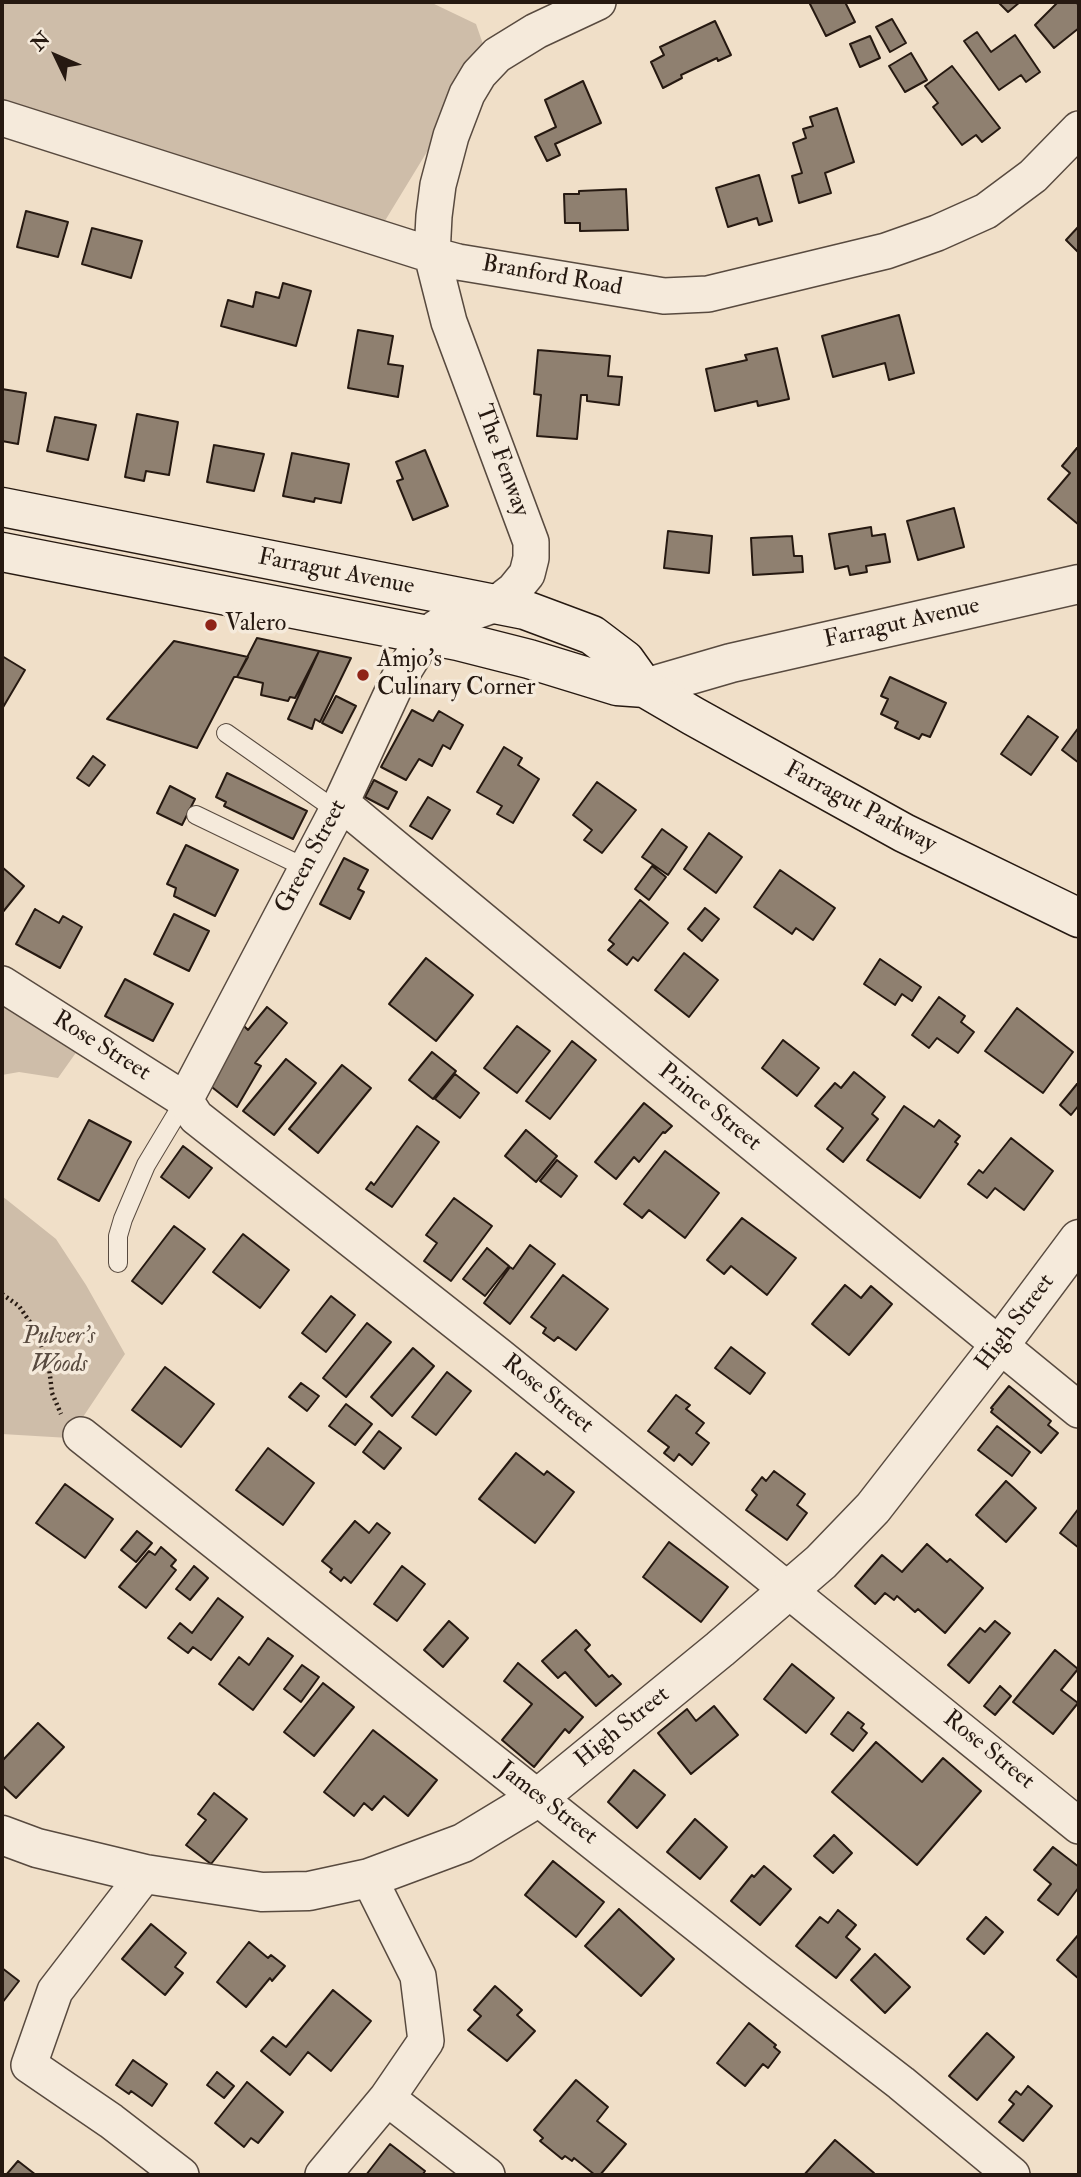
<!DOCTYPE html>
<html>
<head>
<meta charset="utf-8">
<style>
	body { margin:0 }
	#map { position:relative; width:1081px; height:2177px; overflow:hidden; background:#f0dfc8; font-family:"IM FELL Double Pica",serif }
	canvas { display:block }
	.frame { position:absolute; inset:0; border:4px solid #261911; pointer-events:none }
	.north { position:absolute; left:21px; top:21px; width:70px; height:70px; -webkit-text-stroke:5px #f5eadb; paint-order:stroke; rotate:314deg; font-size:19px; font-weight:700; line-height:28px; text-align:center; color:#261911 }
	.north::after { content:''; display:block; margin:auto; width:24px; height:32px; background:#261911; clip-path:polygon(50% 0,100% 100%,50% 72%,0 100%) }
</style>
</head>
<body>
<div id="map">
<canvas width="1081" height="2177"></canvas>
<div class="frame"></div>
<div class="north">N</div>
</div>
<script>
const c = document.querySelector('canvas').getContext('2d');
c.lineJoin = 'round';
function paint(path, color) { c.fillStyle = color; c.fill(path, 'evenodd'); }
const toPath = rows => new Path2D(rows.map(r => 'M' + r).join(''));
function stroke(path, color, width, dash) { c.strokeStyle = color; c.lineWidth = width; c.lineCap = dash ? 'butt' : 'round'; c.setLineDash(dash || []); c.stroke(path); }
function drawText(font, color, halo, rows, align = 'center') {
  c.font = font + ' "IM FELL Double Pica",serif'; c.lineWidth = 7; c.setLineDash([]); c.textBaseline = 'middle'; c.strokeStyle = halo; c.fillStyle = color; for (const [text, x, y, turn = 0] of rows) {
    c.save(); c.translate(x, y); c.rotate((+turn || 0) * Math.PI / 180); c.textAlign = isNaN(turn) ? turn : align; if (halo) c.strokeText(text, 0, 0); c.fillText(text, 0, 0); c.restore();
  }
}
const green = toPath([
	[2,2,430,2,476,24,484,47,436,137,383,224,2,106],
	[2,997,80,1047,58,1078,19,1072,2,1075],
	[2,1196,56,1239,86,1285,125,1354,69,1438,2,1434]
]);
const building = toPath([
	[809,2,845,2,855,22,826,36,809,2],
	[998,2,1020,2,1008,12,998,2],
	[1058,2,1076,2,1079,6,1079,28,1054,48,1035,25,1058,2],
	[892,19,906,43,890,52,876,27,892,19],
	[715,21,731,55,718,61,717,58,681,75,682,78,663,88,651,62,664,55,660,47,715,21],
	[977,32,991,52,1015,35,1040,72,1026,82,1021,75,999,90,964,41,977,32],
	[870,36,880,58,860,67,850,44,870,36],
	[911,53,927,80,905,92,889,66,911,53],
	[952,66,1000,128,982,142,976,135,962,145,933,107,938,103,925,86,952,66],
	[583,81,601,123,555,144,560,155,547,161,535,137,556,127,545,100,583,81],
	[837,108,854,162,825,173,831,193,799,203,792,176,802,173,793,143,806,138,803,129,813,126,810,117,837,108],
	[759,175,772,221,759,225,757,218,728,227,716,188,759,175],
	[626,189,628,230,580,231,580,223,565,223,564,194,579,194,579,191,626,189],
	[26,211,68,222,58,257,17,247,26,211],
	[1079,226,1079,253,1066,240,1079,226],
	[92,228,142,241,131,278,82,264,92,228],
	[283,283,311,291,296,346,221,326,228,300,253,307,256,292,279,298,283,283],
	[899,315,914,373,889,380,885,363,833,377,822,336,899,315],
	[358,330,393,336,388,364,403,366,398,397,348,388,358,330],
	[777,348,789,399,758,406,757,401,715,411,706,369,747,360,745,355,777,348],
	[538,350,610,356,608,376,622,377,619,405,587,401,587,395,581,395,577,439,537,436,541,395,534,394,538,350],
	[2,389,26,393,18,444,2,441,2,389],
	[137,414,178,422,169,475,146,471,144,481,125,477,137,414],
	[55,417,96,425,88,460,47,451,55,417],
	[214,445,264,454,254,491,207,482,214,445],
	[1077,448,1079,450,1079,525,1048,499,1070,473,1062,466,1077,448],
	[425,450,448,506,413,520,397,481,403,479,396,462,425,450],
	[292,453,349,464,341,503,315,498,314,502,283,496,292,453],
	[954,508,964,547,918,560,907,521,954,508],
	[871,527,872,536,885,534,890,562,866,566,867,572,850,575,848,566,835,569,829,534,871,527],
	[668,531,712,536,709,573,664,568,668,531],
	[792,536,794,556,802,556,803,572,753,575,751,538,792,536],
	[257,638,319,651,295,698,290,697,288,701,261,695,263,683,237,677,257,638],
	[174,641,248,657,237,677,234,677,197,748,107,719,174,641],
	[319,651,351,658,320,722,315,719,312,729,288,719,319,651],
	[2,656,25,670,2,709,2,656],
	[890,677,946,703,930,737,922,734,919,739,895,728,898,722,881,714,888,699,881,696,890,677],
	[336,696,356,706,342,733,322,723,336,696],
	[412,710,433,721,439,711,463,725,450,749,443,745,432,766,419,759,406,780,381,767,412,710],
	[1028,716,1058,737,1031,775,1001,754,1028,716],
	[1079,727,1079,763,1062,750,1079,727],
	[504,747,522,758,518,765,539,779,513,823,497,814,502,806,477,792,504,747],
	[93,756,105,765,89,786,77,778,93,756],
	[227,773,307,811,293,839,224,806,226,802,216,797,227,773],
	[374,780,397,792,388,809,365,797,374,780],
	[597,782,636,810,602,853,584,840,592,830,573,815,597,782],
	[170,786,195,799,182,825,157,813,170,786],
	[428,797,450,810,432,839,410,826,428,797],
	[662,829,687,847,668,875,642,857,662,829],
	[709,833,742,857,716,893,684,869,709,833],
	[186,845,238,870,215,916,174,896,176,888,167,884,186,845],
	[344,858,368,870,358,889,364,892,350,919,320,904,344,858],
	[652,866,666,877,649,900,635,889,652,866],
	[2,867,24,886,2,913,2,867],
	[780,870,835,908,813,940,796,928,792,934,754,907,780,870],
	[640,900,668,923,638,961,633,957,627,965,608,950,614,944,609,940,640,900],
	[705,908,719,919,702,941,688,929,705,908],
	[35,909,59,923,63,916,82,927,60,968,16,944,35,909],
	[174,914,209,931,189,971,154,954,174,914],
	[684,953,718,980,689,1017,655,990,684,953],
	[426,958,473,995,436,1041,389,1004,426,958],
	[880,959,921,987,912,1001,902,994,895,1005,864,984,880,959],
	[125,979,173,1004,153,1041,105,1016,125,979],
	[939,997,965,1016,961,1022,974,1032,958,1053,937,1038,929,1048,912,1035,939,997],
	[267,1007,287,1023,255,1063,261,1066,237,1107,208,1084,243,1025,248,1030,267,1007],
	[1017,1008,1073,1052,1043,1093,985,1051,1017,1008],
	[517,1026,550,1051,517,1093,484,1068,517,1026],
	[783,1040,819,1068,797,1096,762,1068,783,1040],
	[572,1041,596,1060,550,1119,526,1101,572,1041],
	[432,1052,456,1071,433,1099,409,1080,432,1052],
	[286,1059,316,1083,274,1135,243,1111,286,1059],
	[342,1065,371,1088,318,1153,289,1129,342,1065],
	[854,1072,885,1097,872,1114,878,1119,843,1162,827,1149,843,1128,815,1106,835,1083,841,1088,854,1072],
	[455,1074,479,1093,460,1118,435,1099,455,1074],
	[1077,1084,1079,1086,1079,1105,1071,1115,1060,1105,1077,1084],
	[644,1103,672,1126,665,1133,663,1132,639,1162,634,1157,616,1179,595,1162,644,1103],
	[904,1106,934,1127,939,1120,960,1136,955,1142,958,1144,920,1198,867,1160,904,1106],
	[89,1120,131,1142,99,1201,58,1179,89,1120],
	[417,1126,439,1142,392,1207,366,1189,371,1182,374,1185,417,1126],
	[526,1130,557,1156,536,1182,505,1156,526,1130],
	[1011,1138,1053,1171,1024,1210,995,1188,987,1198,968,1184,979,1170,983,1173,1011,1138],
	[183,1146,212,1168,189,1198,161,1177,183,1146],
	[665,1151,719,1193,685,1238,649,1210,642,1218,624,1204,665,1151],
	[557,1160,577,1176,561,1197,540,1181,557,1160],
	[454,1198,492,1226,451,1281,424,1261,437,1243,426,1235,454,1198],
	[742,1218,796,1258,767,1295,731,1266,724,1274,707,1260,742,1218],
	[174,1226,205,1249,162,1304,132,1281,174,1226],
	[243,1234,289,1270,260,1308,213,1272,243,1234],
	[530,1245,555,1264,510,1324,484,1303,510,1267,513,1269,530,1245],
	[487,1248,509,1266,485,1296,463,1279,487,1248],
	[563,1275,608,1309,576,1350,558,1337,554,1341,543,1333,546,1328,531,1317,563,1275],
	[845,1285,861,1298,871,1286,892,1304,849,1355,812,1324,845,1285],
	[331,1296,355,1315,326,1352,302,1333,331,1296],
	[367,1323,391,1342,346,1397,323,1378,367,1323],
	[731,1347,765,1373,750,1394,715,1368,731,1347],
	[413,1348,434,1366,392,1416,371,1397,413,1348],
	[165,1367,214,1404,181,1447,132,1410,165,1367],
	[447,1372,471,1391,436,1435,412,1417,447,1372],
	[301,1383,319,1396,307,1411,289,1397,301,1383],
	[1009,1386,1051,1421,1048,1425,1058,1433,1041,1453,991,1412,993,1409,991,1408,1009,1386],
	[676,1395,690,1405,686,1409,704,1423,696,1433,709,1443,692,1465,679,1454,674,1461,664,1453,669,1447,648,1431,676,1395],
	[346,1404,372,1424,355,1445,329,1426,346,1404],
	[997,1426,1030,1452,1012,1476,978,1450,997,1426],
	[379,1431,401,1448,384,1469,363,1452,379,1431],
	[268,1448,314,1483,283,1525,236,1490,268,1448],
	[516,1453,544,1475,547,1471,574,1492,535,1543,479,1499,516,1453],
	[774,1471,805,1494,797,1505,807,1513,787,1540,746,1510,757,1495,752,1490,762,1477,766,1481,774,1471],
	[1006,1481,1036,1508,1006,1542,976,1515,1006,1481],
	[65,1484,113,1519,85,1558,36,1523,65,1484],
	[1079,1508,1079,1548,1060,1533,1079,1508],
	[355,1521,369,1533,377,1523,390,1533,351,1583,344,1577,341,1581,330,1572,332,1569,322,1561,355,1521],
	[137,1531,152,1543,136,1562,121,1550,137,1531],
	[669,1542,728,1587,701,1622,643,1577,669,1542],
	[927,1544,947,1562,950,1559,983,1588,945,1633,918,1609,915,1612,897,1596,894,1600,885,1593,875,1604,855,1586,882,1555,902,1572,927,1544],
	[161,1547,176,1560,171,1566,176,1570,146,1608,119,1587,149,1551,155,1555,161,1547],
	[194,1566,208,1578,190,1600,176,1589,194,1566],
	[402,1566,425,1584,397,1621,374,1604,402,1566],
	[218,1598,243,1617,211,1660,193,1647,188,1653,168,1638,180,1623,192,1633,218,1598],
	[449,1621,468,1638,443,1667,424,1650,449,1621],
	[995,1621,1010,1633,969,1683,948,1665,980,1628,985,1632,995,1621],
	[576,1630,590,1645,585,1650,609,1677,612,1675,621,1684,596,1706,565,1672,558,1678,542,1661,576,1630],
	[268,1638,293,1656,253,1710,219,1684,239,1657,249,1665,268,1638],
	[1055,1650,1078,1669,1061,1690,1078,1703,1053,1734,1013,1702,1055,1650],
	[518,1663,583,1717,569,1733,565,1729,534,1767,502,1740,532,1704,504,1681,518,1663],
	[792,1664,834,1698,806,1733,764,1699,792,1664],
	[302,1665,319,1677,301,1702,284,1689,302,1665],
	[323,1683,354,1707,314,1756,284,1732,323,1683],
	[1000,1686,1011,1696,995,1715,984,1706,1000,1686],
	[714,1706,738,1735,691,1774,658,1733,687,1709,696,1721,714,1706],
	[848,1712,864,1724,861,1728,867,1733,853,1751,831,1734,848,1712],
	[38,1723,64,1747,16,1798,2,1785,2,1761,38,1723],
	[373,1730,437,1780,408,1816,384,1796,372,1810,364,1803,354,1816,324,1792,373,1730],
	[876,1742,922,1782,943,1758,981,1791,917,1865,832,1792,876,1742],
	[634,1770,665,1795,637,1828,608,1802,634,1770],
	[214,1793,247,1819,211,1864,186,1845,206,1820,198,1814,214,1793],
	[695,1819,727,1847,700,1879,667,1852,695,1819],
	[834,1835,852,1853,833,1873,814,1856,834,1835],
	[1053,1847,1079,1867,1079,1887,1058,1915,1038,1900,1051,1884,1034,1870,1053,1847],
	[553,1861,604,1902,576,1937,525,1895,553,1861],
	[764,1866,791,1889,760,1925,731,1901,752,1875,754,1877,764,1866],
	[619,1909,674,1959,641,1996,585,1946,619,1909],
	[838,1910,856,1925,846,1937,860,1949,836,1978,796,1946,820,1917,828,1923,838,1910],
	[986,1917,1003,1932,984,1954,967,1939,986,1917],
	[151,1924,186,1953,175,1967,183,1973,165,1995,122,1959,151,1924],
	[1079,1934,1079,1979,1057,1960,1079,1934],
	[249,1942,268,1958,271,1955,285,1966,272,1981,270,1978,246,2007,217,1982,249,1942],
	[875,1954,910,1987,885,2013,851,1980,875,1954],
	[2,1968,19,1981,2,2003,2,1968],
	[495,1986,522,2010,517,2015,535,2031,507,2061,468,2030,481,2016,474,2010,495,1986],
	[333,1990,371,2021,331,2071,308,2052,290,2075,261,2051,273,2037,286,2047,333,1990],
	[749,2023,776,2045,774,2047,780,2052,768,2068,763,2064,745,2086,717,2063,749,2023],
	[987,2033,1014,2057,977,2100,949,2076,987,2033],
	[133,2060,167,2084,152,2106,131,2091,129,2094,116,2085,133,2060],
	[217,2072,234,2086,224,2098,207,2085,217,2072],
	[576,2080,608,2107,597,2121,626,2144,600,2175,595,2175,574,2158,572,2161,565,2156,562,2159,540,2141,543,2138,534,2130,576,2080],
	[247,2082,283,2112,258,2143,251,2138,244,2147,215,2123,247,2082],
	[1028,2086,1052,2106,1023,2141,999,2122,1014,2104,1009,2100,1016,2091,1021,2095,1028,2086],
	[835,2140,874,2173,872,2175,804,2175,835,2140],
	[390,2144,425,2171,423,2174,425,2175,366,2175,390,2144],
	[18,2161,36,2175,6,2175,18,2161]
]);
const path = toPath([
	[2,1294,19,1306,36,1331,49,1367,52,1393,61,1414]
]);
const service = toPath([
	[226,733,337,811],
	[196,815,306,868],
	[118,1263,118,1236,123,1219,146,1165,185,1100]
]);
const minor = toPath([
	[2,118,432,255,458,262,664,296,708,294,886,251,937,233,986,211,1033,176,1079,129],
	[341,803,657,1065,1079,1410],
	[2,984,185,1100,196,1117,499,1356,1079,1826],
	[185,1100,341,803,398,680,426,635,445,622,496,604,514,590,527,574,531,558,531,542,449,322,432,255,434,216,438,185,451,136,467,94,479,74,497,55,536,31,598,2],
	[81,1435,756,1971,901,2083,1012,2175],
	[145,1874,55,1991,29,2065,111,2121,181,2175],
	[387,2098,487,2175],
	[323,2175,387,2098,426,2041,418,1976,369,1878]
]);
const tertiary = toPath([
	[645,688,731,663,1079,584],
	[2,1835,37,1848,145,1874,262,1892,309,1891,369,1878,463,1843,539,1797,720,1649,821,1562,873,1508,999,1346,1079,1239]
]);
const secondary = toPath([
	[2,507,525,610,592,635,625,660,645,688,693,716,904,833,1079,918],
	[2,552,458,641,529,659,617,686,645,688]
]);
const markers = [
	[211,625,7,"#8f2418"],
	[363,675,7,"#8f2418"]
];
const streetNames = [
	["Branford Road",552,277,10],
	["The Fenway",501,461,70],
	["Farragut Avenue",336,573,11],
	["Farragut Avenue",902,624,-13],
	["Farragut Parkway",860,808,28],
	["Green Street",312,857,-62],
	["Rose Street",101,1047,32],
	["Prince Street",709,1108,39],
	["High Street",1016,1323,-53],
	["Rose Street",547,1395,39],
	["High Street",623,1728,-39],
	["Rose Street",988,1751,39],
	["James Street",547,1804,38]
];
const poiNames = [
	["Valero",225,625],
	["Amjo's",377,661],
	["Culinary Corner",377,689]
];
const parkNames = [
	["Pulver's",59,1338],
	["Woods",59,1366]
];
paint(green, '#cebda9');
paint(building, '#8f8070');
stroke(building, '#261911', 2);
stroke(service, '#584a3f', 20);
stroke(minor, '#584a3f', 38);
stroke(tertiary, '#584a3f', 41);
stroke(secondary, '#261911', 41);
stroke(path, '#261911', 4.5, [2, 3.5]);
stroke(service, '#f5eadb', 18);
stroke(minor, '#f5eadb', 35);
stroke(tertiary, '#f5eadb', 38);
stroke(secondary, '#f5eadb', 38);
for (const [x, y, r, color] of markers) { const dot = new Path2D(); dot.arc(x, y, r, 0, 2 * Math.PI); c.fillStyle = color; c.fill(dot); stroke(dot, '#f5eadb', 2.5); }
drawText('24px', '#261911', '#f5eadb', streetNames);
drawText('24px', '#261911', '#f5eadb', poiNames, 'left');
drawText('italic 24px', '#584a3f', '#f5eadb', parkNames);
</script>
</body>
</html>
